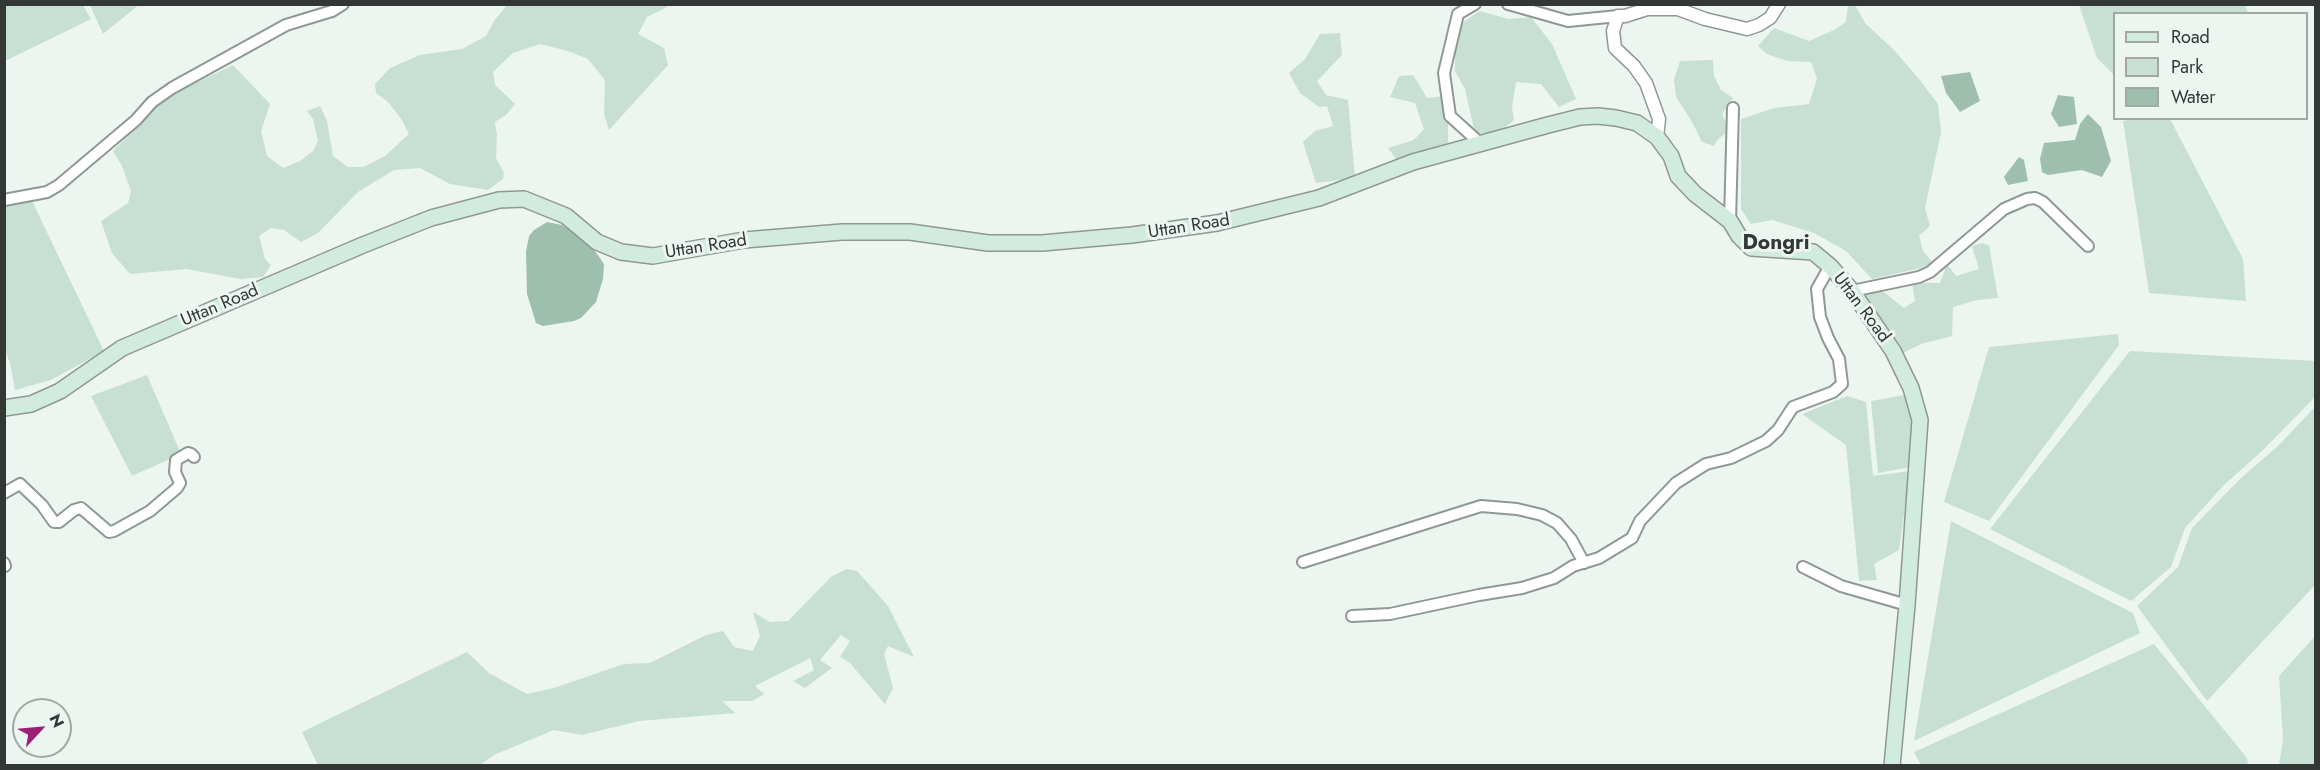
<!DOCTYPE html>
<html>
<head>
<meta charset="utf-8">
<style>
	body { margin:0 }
	#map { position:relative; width:2320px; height:770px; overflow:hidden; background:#ecf5f0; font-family:Jost,sans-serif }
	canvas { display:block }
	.frame { position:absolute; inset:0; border:6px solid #333735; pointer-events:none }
	.legend { position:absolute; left:2113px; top:12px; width:195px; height:108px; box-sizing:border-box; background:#ecf5f0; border:2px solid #a2a9a5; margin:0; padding:8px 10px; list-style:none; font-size:18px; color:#333735 }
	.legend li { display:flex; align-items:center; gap:12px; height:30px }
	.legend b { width:30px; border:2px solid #a2a9a5 }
	.north { position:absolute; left:12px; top:698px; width:60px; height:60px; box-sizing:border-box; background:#ecf5f0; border:2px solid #a2a9a5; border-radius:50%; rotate:64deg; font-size:16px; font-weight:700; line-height:24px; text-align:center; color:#333735 }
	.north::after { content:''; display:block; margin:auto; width:21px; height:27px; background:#9c2077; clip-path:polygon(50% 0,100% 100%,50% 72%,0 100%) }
</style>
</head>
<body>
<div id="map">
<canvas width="2320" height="770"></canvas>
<div class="frame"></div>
<ul class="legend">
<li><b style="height:8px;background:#d1ebdf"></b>Road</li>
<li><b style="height:16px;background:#c7e0d3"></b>Park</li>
<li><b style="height:16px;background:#9fbfae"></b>Water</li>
</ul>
<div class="north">N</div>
</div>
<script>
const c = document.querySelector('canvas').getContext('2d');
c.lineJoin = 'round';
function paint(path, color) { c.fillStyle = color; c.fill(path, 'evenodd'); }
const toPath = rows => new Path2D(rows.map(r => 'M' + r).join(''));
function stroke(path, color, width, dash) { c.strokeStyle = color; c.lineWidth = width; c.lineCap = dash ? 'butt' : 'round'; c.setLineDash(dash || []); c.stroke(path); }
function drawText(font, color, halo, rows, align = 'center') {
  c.font = font + ' Jost,sans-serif'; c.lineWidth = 6; c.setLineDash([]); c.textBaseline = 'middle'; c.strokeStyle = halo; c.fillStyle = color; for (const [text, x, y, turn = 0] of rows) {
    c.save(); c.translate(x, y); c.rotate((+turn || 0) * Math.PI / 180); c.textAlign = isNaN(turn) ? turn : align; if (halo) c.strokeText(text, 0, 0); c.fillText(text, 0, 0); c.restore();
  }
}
const green = toPath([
	[5,4,83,5,91,19,5,61],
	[140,4,103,34,90,5,90,4],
	[507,5,671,5,647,17,638,34,664,48,668,65,609,130,604,114,605,80,588,59,568,51,540,44,513,53,493,72,495,85,515,104,507,114,495,122,497,134,496,158,504,173,503,179,488,190,450,184,420,168,394,170,358,192,318,233,301,242,284,230,271,228,259,236,265,259,271,265,263,277,240,279,187,269,130,274,112,253,101,221,128,203,131,191,122,166,113,151,157,106,177,92,233,65,270,104,261,131,267,156,283,168,300,161,313,151,318,141,313,119,307,111,320,106,327,121,333,156,348,167,363,167,385,156,409,134,402,120,388,102,376,93,375,84,390,68,420,55,462,49,486,36,494,21],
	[1848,5,1855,5,1865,23,1894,50,1919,79,1938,104,1941,132,1925,208,1930,226,1919,236,1923,251,1933,263,1921,268,1872,279,1846,251,1814,233,1772,220,1751,224,1741,209,1741,119,1774,108,1809,104,1817,79,1811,62,1787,61,1767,54,1758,46,1774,28,1809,41,1834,30,1846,22],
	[2079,5,2245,5,2248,13,2114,14,2114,75,2097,58],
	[1480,11,1508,19,1531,17,1552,44,1576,99,1559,107,1541,84,1516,82,1512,107,1514,120,1498,133,1475,133,1465,89,1455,71,1455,46,1463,22],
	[1340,33,1342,55,1317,81,1326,95,1348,100,1355,178,1316,183,1303,142,1315,131,1333,126,1327,106,1319,107,1300,93,1289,73,1305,59,1320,34],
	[1713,60,1714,76,1721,90,1733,98,1722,114,1728,128,1726,133,1718,139,1714,146,1702,142,1691,120,1676,97,1674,80,1680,61],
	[1413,75,1427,98,1444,96,1448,125,1448,146,1396,159,1388,148,1414,140,1424,129,1415,103,1390,97,1399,76],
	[2137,118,2170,119,2243,259,2246,301,2149,293,2123,121],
	[32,201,104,351,51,380,15,390,10,363,5,351,4,205],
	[1982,243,1989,245,1998,298,1977,300,1953,307,1952,336,1921,344,1899,355,1856,293,1881,290,1904,308,1915,301,1912,283,1940,283,1947,264,1956,276,1979,269,1972,246],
	[2118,334,2119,345,1989,521,1944,502,1989,347],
	[2130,351,2316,361,2315,397,2262,451,2224,485,2185,528,2171,567,2131,601,1990,529],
	[147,375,181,454,132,476,91,396],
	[1904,395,1912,416,1911,467,1878,473,1871,401],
	[1847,396,1866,402,1873,476,1910,471,1899,550,1874,564,1877,580,1859,581,1846,445,1802,414],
	[2315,407,2315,585,2207,701,2137,606,2178,567,2192,528,2241,478,2278,446],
	[1951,521,2133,613,2140,633,1914,741],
	[847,569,857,571,888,606,914,657,888,646,884,654,893,688,885,704,849,662,840,657,850,641,841,635,820,660,832,668,805,688,793,681,814,670,810,658,755,686,764,694,752,701,722,701,735,713,639,721,582,735,554,730,494,755,480,765,318,765,302,732,467,652,489,673,527,694,554,688,624,664,650,663,706,635,723,631,734,647,753,651,760,636,753,612,770,622,788,621,832,576],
	[2315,636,2315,765,2279,765,2283,739,2279,676],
	[2154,644,2247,758,2248,765,1921,765,1914,752]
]);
const water = toPath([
	[1970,72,1980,101,1960,112,1946,93,1941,76],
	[2058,95,2074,97,2077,124,2059,127,2051,114],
	[2088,114,2101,127,2111,161,2102,177,2082,170,2048,175,2042,172,2040,159,2044,143,2075,140,2080,124],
	[2019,157,2024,160,2028,181,2008,185,2004,177],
	[547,222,562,225,590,244,604,264,603,279,596,302,581,318,574,321,543,326,536,323,527,294,526,252,529,236,534,230]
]);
const minor = toPath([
	[1475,4,1458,14,1444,73,1450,116,1481,144],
	[1508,4,1568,21,1618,16],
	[4,200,47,192,59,185,136,120,152,102,172,88,286,25,332,11,343,4],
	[1730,221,1733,108],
	[1852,291,1919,277,1930,272,2004,209,2027,199,2035,198,2043,202,2088,246],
	[4,493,20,484,42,505,54,522,59,522,74,510,81,508,109,532,114,531,150,511,177,488,180,483,175,472,176,460,188,453,191,454,194,457],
	[1303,562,1481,506,1517,509,1542,515,1557,523,1571,539,1584,563],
	[4,563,5,566],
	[1803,567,1841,586,1907,605],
	[1352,616,1390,614,1479,595,1522,588,1554,578,1573,566,1599,558,1632,538,1640,521,1676,483,1706,464,1731,458,1766,441,1778,430,1793,407,1833,392,1842,384,1839,359,1828,338,1820,317,1817,289,1830,266]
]);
const tertiary = toPath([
	[1657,137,1659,119,1646,83,1634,66,1615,48,1613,31,1618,16,1625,16,1647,9,1678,9,1705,19,1747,29,1759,25,1770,18,1779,4]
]);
const secondary = toPath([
	[4,408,31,404,49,396,60,391,122,348,363,245,431,218,499,200,524,199,566,216,597,242,621,252,653,256,744,240,842,232,910,232,988,243,1042,243,1132,235,1217,223,1319,198,1413,162,1548,125,1580,117,1598,116,1616,118,1637,123,1657,137,1671,156,1678,176,1695,194,1730,221,1739,236,1751,248,1813,252,1830,266,1852,291,1893,351,1911,388,1920,420,1907,605,1892,766]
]);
const streetNames = [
	["Uttan Road",1189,227,-9],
	["Uttan Road",706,247,-9],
	["Uttan Road",220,306,-23],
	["Uttan Road",1861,308,53]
];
const quarterNames = [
	["Dongri",1776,244]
];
paint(green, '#c7e0d3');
paint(water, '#9fbfae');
stroke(minor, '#909894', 14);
stroke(tertiary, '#909894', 15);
stroke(secondary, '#909894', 18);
stroke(minor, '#fff', 10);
stroke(tertiary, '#fff', 12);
stroke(secondary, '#d1ebdf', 15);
drawText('18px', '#333735', '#ecf5f0', streetNames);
drawText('bold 21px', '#333735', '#ecf5f0', quarterNames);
</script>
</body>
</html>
